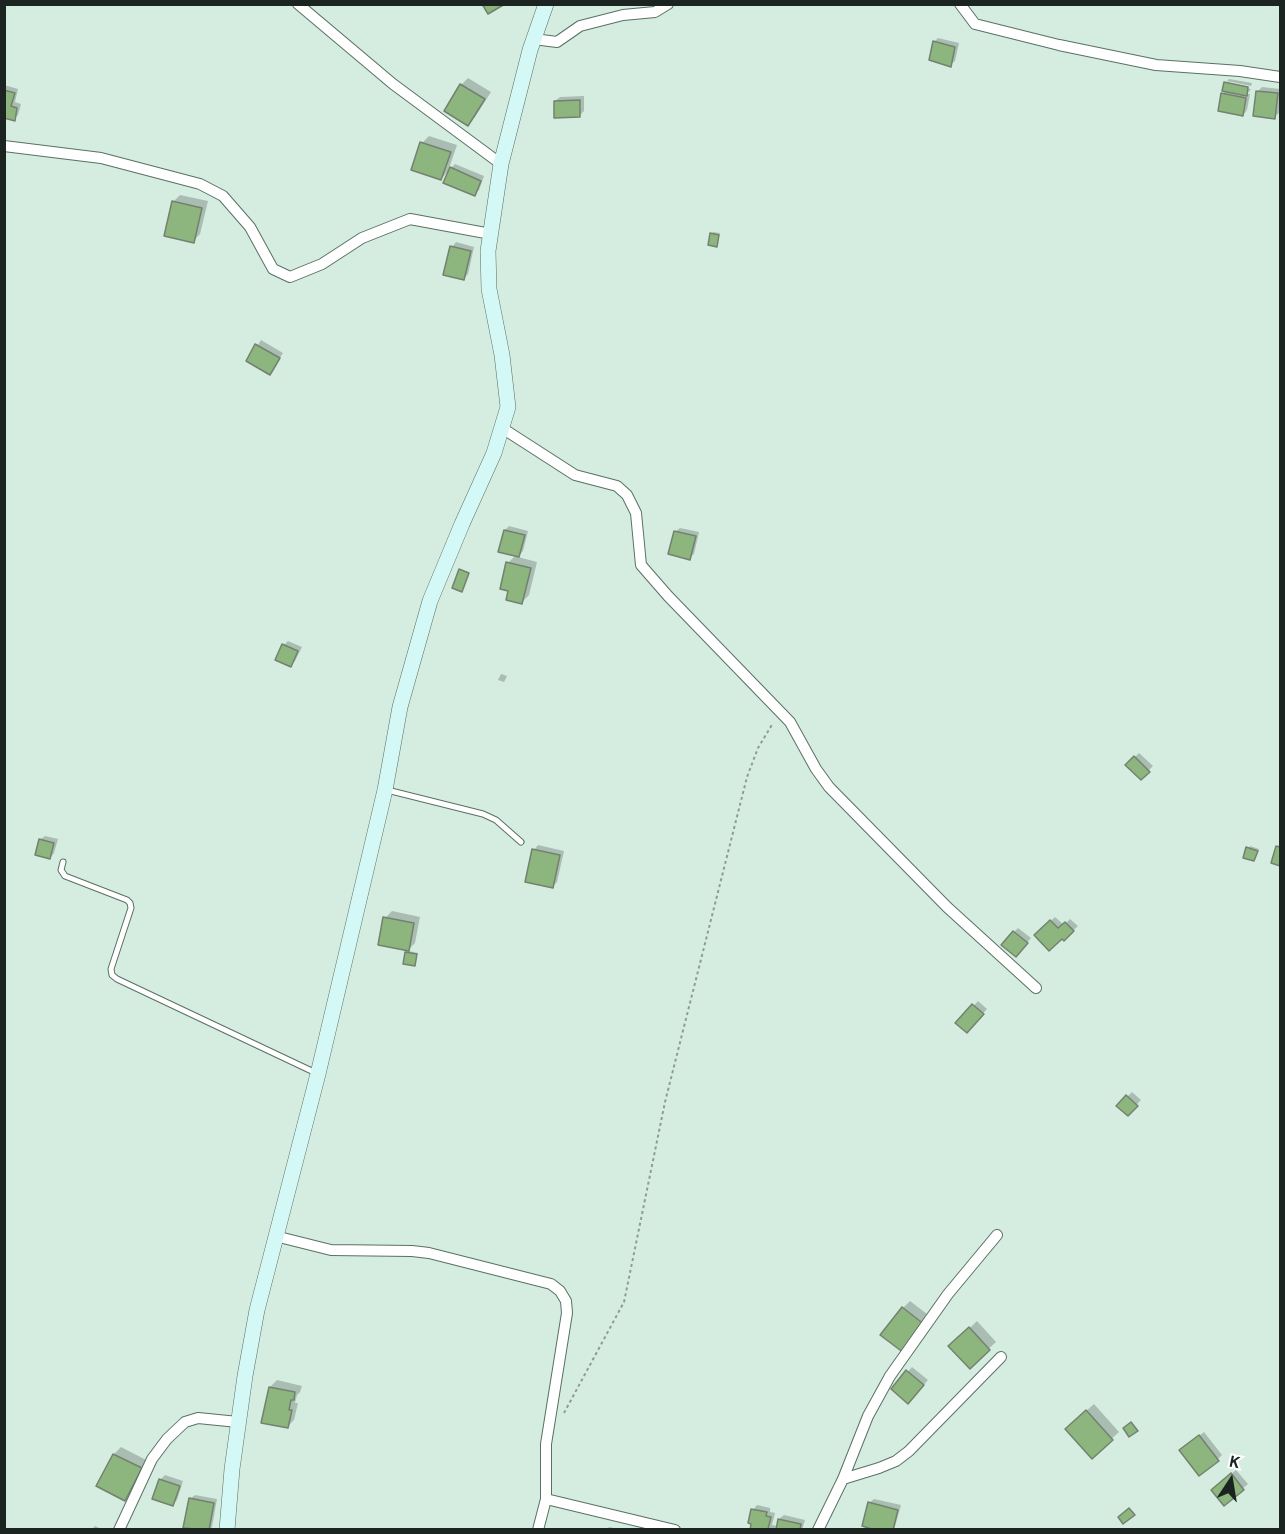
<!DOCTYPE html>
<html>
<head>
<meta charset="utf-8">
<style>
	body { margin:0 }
	#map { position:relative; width:1285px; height:1534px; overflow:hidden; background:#d4ede0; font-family:"DM Sans",sans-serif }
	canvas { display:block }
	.frame { position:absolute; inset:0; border:6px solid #1b2420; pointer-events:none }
	.north { position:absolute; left:1201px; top:1450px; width:60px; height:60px; -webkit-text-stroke:4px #fff; paint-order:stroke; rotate:12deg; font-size:16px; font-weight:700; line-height:24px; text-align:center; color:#1b2420 }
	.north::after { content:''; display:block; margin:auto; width:21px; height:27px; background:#1b2420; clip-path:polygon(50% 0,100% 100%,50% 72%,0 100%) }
</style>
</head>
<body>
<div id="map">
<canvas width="1285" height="1534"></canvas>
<div class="frame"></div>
<div class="north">K</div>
</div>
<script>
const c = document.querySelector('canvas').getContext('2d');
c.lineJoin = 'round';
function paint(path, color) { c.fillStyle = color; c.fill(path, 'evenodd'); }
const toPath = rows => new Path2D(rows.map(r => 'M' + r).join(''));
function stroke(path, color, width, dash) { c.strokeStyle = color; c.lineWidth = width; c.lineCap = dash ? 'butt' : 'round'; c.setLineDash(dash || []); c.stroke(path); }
const shadow = toPath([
	[938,38,959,43,955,61,950,65,934,42],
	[468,78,491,92,475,117,468,124,461,85],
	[1229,79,1252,83,1251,86,1227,81],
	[1226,82,1226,84,1251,89,1247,94,1250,94,1247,110,1243,115,1222,94,1226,91],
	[4,85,18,89,15,102,21,104,18,115,14,119,4,116],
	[1262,87,1280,89,1279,113,1274,117,1257,92],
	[584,96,584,111,580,115,555,101,560,97],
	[429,136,457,145,448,171,455,164,484,176,479,190,474,194,450,169,441,179,422,143],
	[180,195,208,201,200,234,193,241,173,202],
	[713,232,720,233,717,245,712,234],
	[456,242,474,247,468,274,464,278,452,247],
	[261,340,283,353,270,373,248,361],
	[509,526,528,531,523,551,518,557,537,562,529,595,522,602,510,590,508,563,516,555,505,530],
	[680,528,699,532,694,554,689,558,675,532],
	[288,641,302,647,295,661,290,666,284,645],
	[501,674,507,676,504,682,498,680],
	[1139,753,1153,766,1141,778,1128,764],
	[45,836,58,839,54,853,50,858,40,840],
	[538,845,564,851,557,882,553,886,534,850],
	[1250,846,1259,849,1254,860,1245,857],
	[392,911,420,917,415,943,408,950,385,918],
	[1055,917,1064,925,1070,919,1078,926,1064,939,1062,937,1036,935],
	[1018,928,1031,938,1020,951,1014,932],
	[409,951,418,953,414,964,407,953],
	[978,1001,987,1009,967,1031,957,1023],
	[1132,1092,1141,1100,1128,1114,1118,1106],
	[910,1301,931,1317,911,1344,903,1308],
	[977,1321,996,1342,970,1366,951,1346],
	[912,1367,928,1380,913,1398,893,1389],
	[277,1380,302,1386,300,1392,297,1395,295,1403,298,1403,294,1420,287,1427,270,1387],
	[1094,1404,1119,1432,1092,1457,1074,1422],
	[1204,1432,1222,1455,1218,1459,1186,1446],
	[121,1447,148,1461,132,1492,125,1499,98,1486,114,1454],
	[1236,1470,1248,1484,1224,1504,1217,1486],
	[165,1475,183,1481,177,1500,173,1504,160,1480],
	[195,1495,217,1499,212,1527,209,1530,185,1527,190,1499],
	[874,1499,901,1505,894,1530,882,1530,869,1503],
	[757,1505,770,1508,770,1512,775,1513,772,1525,778,1526,779,1519,784,1515,805,1520,802,1530,752,1530,753,1510],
	[95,1526,104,1530,91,1530],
	[609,1527,623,1530,606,1530]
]);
const building = toPath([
	[482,4,505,4,488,14,482,4],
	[933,41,955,47,951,67,929,60,933,41],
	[1224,82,1248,87,1247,96,1222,91,1224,82],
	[460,84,485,99,468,126,444,111,460,84],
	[4,90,15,93,11,106,17,108,15,121,4,118,4,90],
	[1256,91,1278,93,1275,119,1253,116,1256,91],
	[1221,93,1246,98,1243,116,1218,111,1221,93],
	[580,100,580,117,554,118,554,101,580,100],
	[420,142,451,152,441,180,411,170,420,142],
	[450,167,481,181,475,196,443,183,450,167],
	[172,201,202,208,194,243,164,236,172,201],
	[710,233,719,235,717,247,708,245,710,233],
	[450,246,471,251,464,280,443,275,450,246],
	[255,344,280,358,270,375,246,361,255,344],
	[504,530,525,535,519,557,498,552,504,530],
	[674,531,696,536,690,560,668,554,674,531],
	[506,562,531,568,522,604,506,600,508,591,500,589,506,562],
	[459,569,469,573,462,592,452,588,459,569],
	[282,644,298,651,291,667,275,660,282,644],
	[1134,756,1150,772,1141,780,1125,765,1134,756],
	[39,839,54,843,50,859,35,855,39,839],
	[1276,846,1280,847,1280,866,1271,863,1276,846],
	[1246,847,1258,851,1254,861,1243,858,1246,847],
	[532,849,560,855,553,888,525,882,532,849],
	[383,917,414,923,409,951,378,945,383,917],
	[1050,920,1058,928,1065,922,1074,931,1064,941,1062,939,1049,951,1034,935,1050,920],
	[1013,931,1028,943,1016,957,1001,945,1013,931],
	[405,952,417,954,415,966,403,964,405,952],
	[972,1004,984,1014,967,1033,955,1023,972,1004],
	[1126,1095,1138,1106,1128,1116,1116,1106,1126,1095],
	[902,1307,925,1325,904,1353,880,1335,902,1307],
	[969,1327,990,1350,970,1369,948,1346,969,1327],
	[906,1370,924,1385,908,1404,891,1389,906,1370],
	[269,1387,295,1392,294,1400,291,1400,289,1410,292,1410,288,1428,261,1423,269,1387],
	[1086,1410,1113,1440,1092,1459,1065,1429,1086,1410],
	[1131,1422,1138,1431,1129,1437,1123,1428,1131,1422],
	[1199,1435,1219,1461,1199,1476,1179,1450,1199,1435],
	[113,1454,142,1468,125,1501,96,1486,113,1454],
	[1231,1473,1244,1490,1224,1506,1211,1490,1231,1473],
	[159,1479,180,1486,173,1506,152,1499,159,1479],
	[189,1498,214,1503,209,1530,183,1528,189,1498],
	[868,1502,898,1510,893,1530,875,1530,862,1526,868,1502],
	[1129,1508,1135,1515,1123,1524,1118,1517,1129,1508],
	[751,1509,767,1512,766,1516,771,1517,768,1529,771,1530,750,1530,751,1524,748,1523,751,1509],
	[778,1519,801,1524,800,1530,776,1530,778,1519]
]);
const path = toPath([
	[564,1413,624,1302,665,1102,747,777,758,748,773,723]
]);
const lane = toPath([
	[387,790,483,814,496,820,521,842],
	[63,862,61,870,65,876,127,900,130,903,131,908,111,969,112,975,117,979,316,1073]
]);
const street = toPath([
	[298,4,393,84,501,164],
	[960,4,975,24,1059,45,1156,65,1240,71,1280,77],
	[534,39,557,42,580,26,623,15,655,12,668,4],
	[4,146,101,158,200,184,223,196,250,227,273,269,290,277,322,264,362,238,410,219,491,234],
	[502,428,575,475,617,486,627,495,636,513,641,565,668,596,790,722,816,769,829,787,947,907,1036,988],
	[275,1236,331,1250,412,1251,429,1253,551,1284,560,1291,566,1301,567,1313,546,1444,546,1499,538,1530],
	[843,1479,879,1468,896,1461,909,1451,1001,1357],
	[546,1499,675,1530],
	[119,1530,152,1459,167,1439,185,1422,198,1418,238,1422],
	[818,1530,843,1479,868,1416,890,1376,948,1294,997,1235]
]);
const secondary = toPath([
	[227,1530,232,1469,245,1376,257,1310,318,1074,385,790,400,707,430,601,462,524,494,453,508,407,502,355,489,289,488,251,501,164,530,50,546,4]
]);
paint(shadow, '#0003');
paint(building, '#8cb67e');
stroke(building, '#74816f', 1.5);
stroke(lane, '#5a7065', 7);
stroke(street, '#5a7065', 12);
stroke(secondary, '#5a7065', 16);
stroke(path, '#8b9e94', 2, [3, 3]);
stroke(lane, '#fff', 5);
stroke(street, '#fff', 10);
stroke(secondary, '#d4f8f5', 15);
</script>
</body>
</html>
